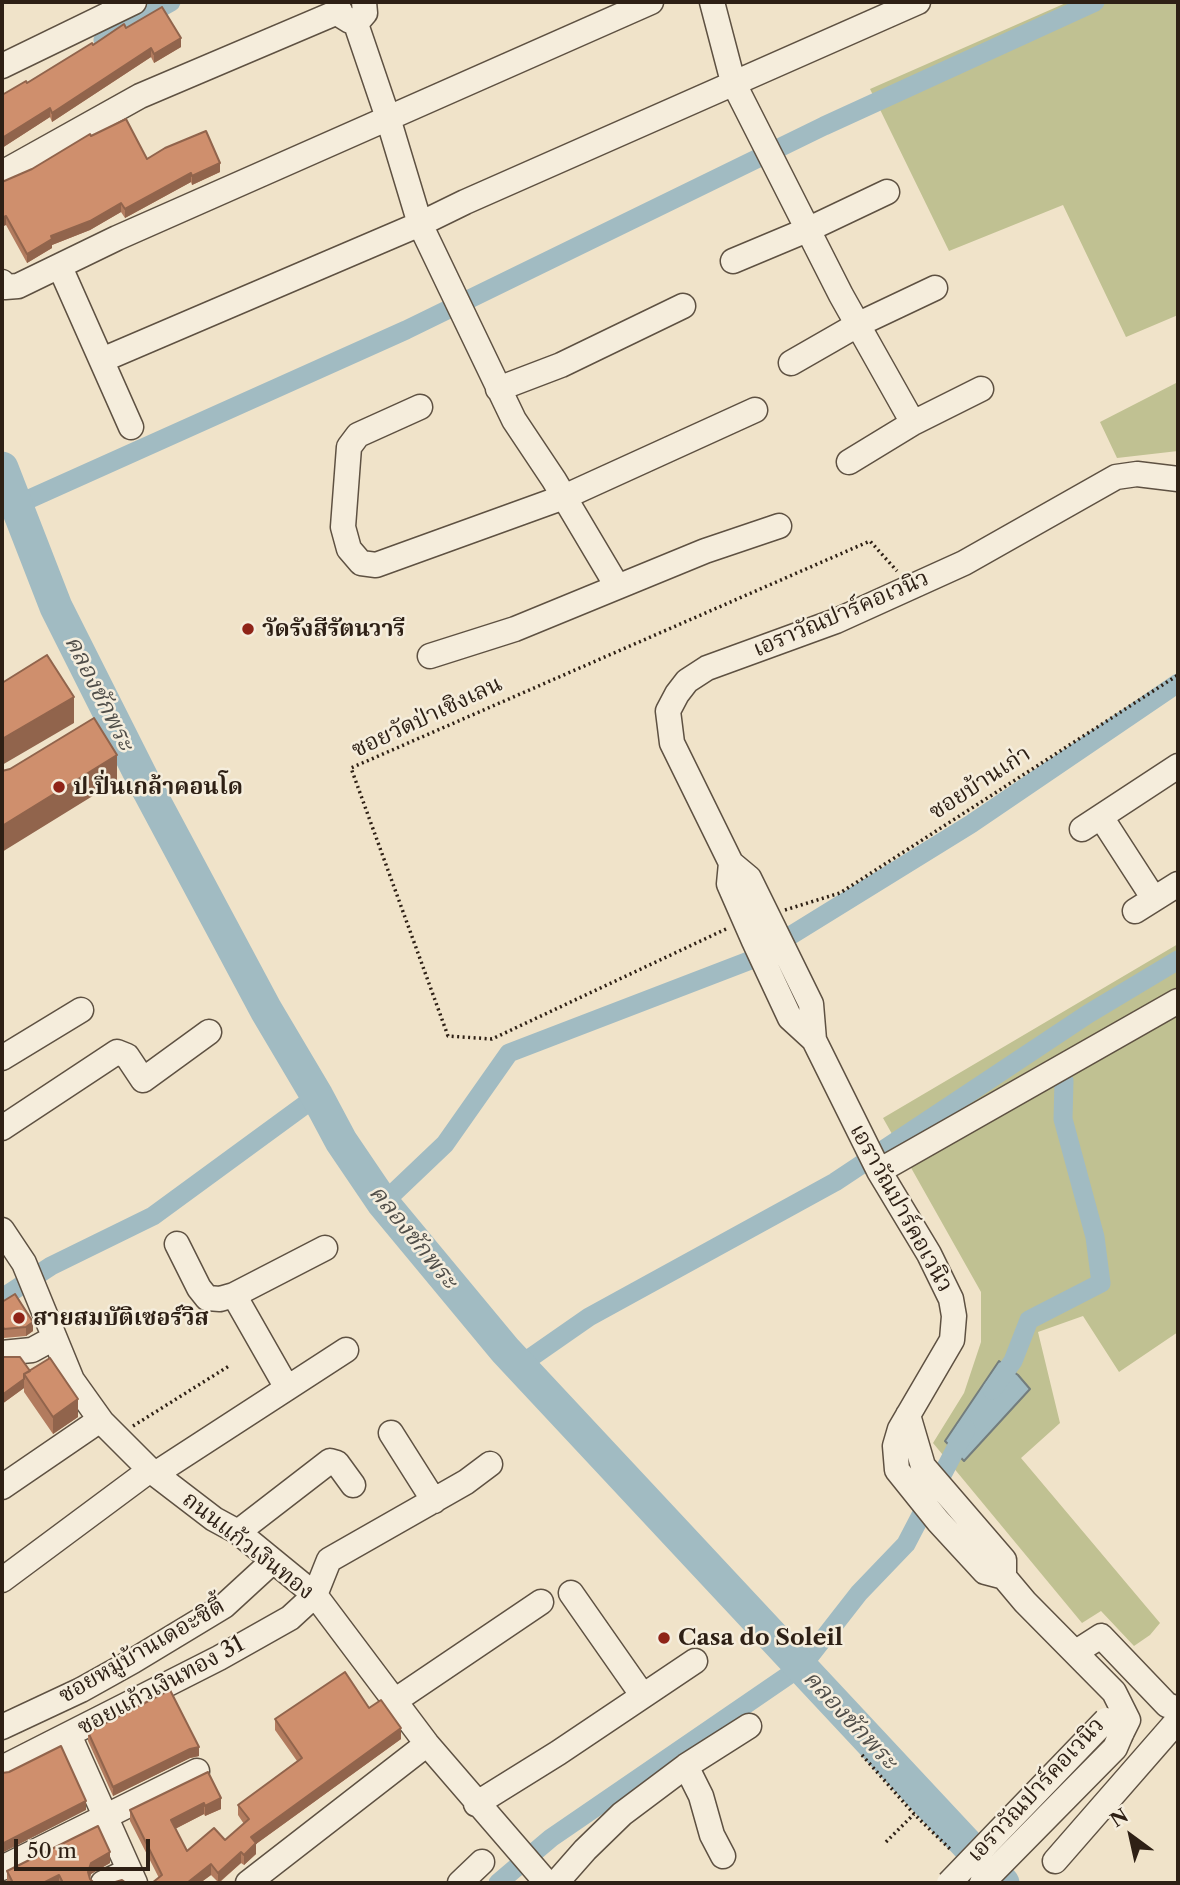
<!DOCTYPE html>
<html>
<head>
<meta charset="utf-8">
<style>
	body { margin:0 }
	#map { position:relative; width:1180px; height:1885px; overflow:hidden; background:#f0e3c9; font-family:"Libre Caslon Text",serif }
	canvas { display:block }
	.frame { position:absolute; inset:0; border:4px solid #2e2015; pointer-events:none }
	.north { position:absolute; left:1096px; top:1801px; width:70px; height:70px; -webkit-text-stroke:5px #f5eddc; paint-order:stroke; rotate:327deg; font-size:19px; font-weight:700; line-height:28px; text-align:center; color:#2e2015 }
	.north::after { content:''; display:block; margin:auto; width:24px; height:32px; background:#2e2015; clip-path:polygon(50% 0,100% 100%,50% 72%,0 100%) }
	.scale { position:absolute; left:14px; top:1839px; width:136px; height:32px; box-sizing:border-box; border:4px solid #2e2015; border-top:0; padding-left:9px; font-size:21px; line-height:24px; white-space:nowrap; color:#2e2015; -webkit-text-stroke:5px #f5eddc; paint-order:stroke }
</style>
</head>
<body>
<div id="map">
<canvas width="1180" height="1885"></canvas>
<div class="frame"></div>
<div class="north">N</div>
<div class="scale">50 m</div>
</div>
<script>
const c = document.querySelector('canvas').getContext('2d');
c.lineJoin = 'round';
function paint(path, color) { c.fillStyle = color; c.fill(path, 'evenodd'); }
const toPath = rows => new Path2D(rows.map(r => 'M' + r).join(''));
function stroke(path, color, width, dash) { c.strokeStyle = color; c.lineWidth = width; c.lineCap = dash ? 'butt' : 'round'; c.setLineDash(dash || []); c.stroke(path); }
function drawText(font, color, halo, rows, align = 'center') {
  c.font = font + ' "Libre Caslon Text","Noto Serif Thai",serif'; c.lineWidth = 5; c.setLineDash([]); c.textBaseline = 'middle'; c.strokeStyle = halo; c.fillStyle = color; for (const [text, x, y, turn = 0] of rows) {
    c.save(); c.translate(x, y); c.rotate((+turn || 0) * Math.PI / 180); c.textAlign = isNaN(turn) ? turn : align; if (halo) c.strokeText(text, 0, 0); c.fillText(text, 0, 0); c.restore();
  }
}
const green = toPath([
	[1068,2,1178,2,1178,315,1126,337,1063,205,949,251,870,89],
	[1178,382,1178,451,1117,458,1100,422],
	[1178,944,1178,1332,1119,1372,1083,1316,1038,1332,1060,1423,1021,1458,1160,1623,1150,1635,1134,1646,1101,1611,1082,1623,933,1443,964,1393,981,1342,981,1292,883,1118]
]);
const water = toPath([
	[999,1361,1018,1375,1030,1389,964,1461,945,1441,999,1361]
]);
const canal = toPath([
	[103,40,171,2],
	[16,505,406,330,824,126,1095,2],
	[383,1203,445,1144,509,1053,751,960,971,824,1178,683],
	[2,1298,51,1266,153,1216,317,1096],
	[520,1365,589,1317,835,1182,1088,1014,1178,960],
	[992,1390,1013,1361,1029,1320,1101,1283,1095,1237,1063,1119,1064,1081],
	[498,1883,551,1838,802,1666,859,1593,906,1544,966,1429]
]);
const river = toPath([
	[2,468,56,607,143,780,266,1010,317,1096,341,1141,383,1203,505,1350,1003,1883]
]);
const path = toPath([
	[785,910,840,893,1178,675],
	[726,929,492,1039,448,1036,351,768,870,541,897,571],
	[133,1426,229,1366],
	[862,1755,914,1814,951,1850],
	[886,1842,914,1814]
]);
const minor = toPath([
	[712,2,733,82,841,295,913,423],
	[342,16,350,21,359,20,365,13,364,2],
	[355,21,388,118,420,224,514,420,554,480,617,586],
	[2,66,134,2],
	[2,173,140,96,340,11],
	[733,261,807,230,887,192],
	[60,267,131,427],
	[2,282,5,287,18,286,117,238,651,2],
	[102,360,420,224,465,202,918,2],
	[791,363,859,324,935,288],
	[498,389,561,365,683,306],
	[420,407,358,435,349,447,343,527,349,549,361,563,376,565,564,497,755,410],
	[849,462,913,423,981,389],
	[430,656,515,629,705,551,779,526],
	[1101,817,1154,899],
	[1082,829,1178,766],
	[731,863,729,884,754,941,790,1018,814,1040],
	[1135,911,1178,884],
	[2,1058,81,1010],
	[2,1128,117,1052,127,1056,143,1080,209,1032],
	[879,1171,1178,1001],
	[2,1230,24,1263,72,1380,102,1422,150,1470,214,1519,238,1532,315,1595,427,1744,547,1883],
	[177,1244,199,1288,207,1298,220,1299,234,1295,325,1248],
	[234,1295,287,1388],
	[2,1353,32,1350,54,1338],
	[908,1415,923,1466,1004,1560,1004,1577,1025,1602,1114,1692,1128,1720,1121,1734],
	[391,1433,434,1501],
	[155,1474,346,1350],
	[2,1487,100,1420],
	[238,1532,330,1461,337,1463,353,1485],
	[1004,1577,985,1572,938,1521,897,1470,895,1446,900,1429,952,1340,954,1316,951,1299,929,1254,879,1171,814,1040,811,1004,749,878,731,863,672,743,668,711,677,694,687,681,707,668,836,621,964,563,1116,477,1137,474,1178,479],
	[2,1580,150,1470],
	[571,1593,643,1696],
	[1076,1652,1101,1636,1167,1705,1178,1709],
	[393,1702,541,1602],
	[2,1727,81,1690,133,1661,224,1606,273,1561],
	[69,1735,135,1883],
	[686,1766,701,1796,712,1835,723,1856],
	[2,1768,219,1658,290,1618,315,1595,329,1560,466,1482,490,1464],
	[476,1804,558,1753,695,1661],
	[1055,1861,1178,1720],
	[2,1868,197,1771],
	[103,1883,128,1871],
	[248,1883,427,1744],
	[460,1883,482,1862],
	[556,1883,585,1850,622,1814,686,1766,749,1726]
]);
const minorBridge = toPath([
	[949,1883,1106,1720],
	[982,1883,1115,1748,1121,1734]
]);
const wall = toPath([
	[126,28,181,47,154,63,151,57,52,122,50,117,2,148,2,95,27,83,93,45],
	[91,136,147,159,220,172,192,185,191,182,125,218,121,212,90,230,52,245,52,248,27,263,6,225,2,182,32,169],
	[2,1302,33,1331,26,1336,4,1338,2,1334],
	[2,1357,30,1371,78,1417,53,1434,24,1392,24,1388,2,1404],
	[369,1708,401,1739,256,1844,256,1854,244,1865,241,1863,219,1883,211,1875,200,1883,152,1883,159,1878,130,1821,130,1810,208,1772,221,1809,205,1816,204,1814,175,1829,187,1851,225,1840,244,1824,238,1815,238,1805,297,1761,275,1730,275,1719],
	[88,1732,199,1756,190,1758,113,1796,88,1741],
	[110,1863,91,1874,90,1878,94,1883,8,1883,7,1882,7,1871]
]);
const shadedWall = toPath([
	[181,38,181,47,154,63,154,54],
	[151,48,151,57,52,122,52,113],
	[50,108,50,117,2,148,2,138],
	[220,163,220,172,192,185,192,176],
	[191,173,191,182,125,218,125,209],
	[121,203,121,212,90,230,52,245,52,248,27,263,27,254,51,236],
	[6,216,6,225,2,227,2,218],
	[74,697,74,723,2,765,2,739],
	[117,755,117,781,2,852,2,826],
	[33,1322,33,1331,26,1336,26,1327],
	[24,1379,24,1388,2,1404,2,1395],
	[78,1399,78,1417,53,1434,53,1417],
	[401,1728,401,1739,256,1844,256,1854,244,1865,244,1855,251,1837],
	[199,1747,199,1756,190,1758,113,1796,113,1787,190,1749],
	[221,1798,221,1809,205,1816,205,1806],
	[86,1801,86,1810,2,1853,2,1844],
	[204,1803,204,1814,171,1831,171,1820],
	[110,1852,110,1863,91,1874,88,1883,88,1872,91,1863],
	[241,1852,241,1863,218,1883,218,1873],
	[211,1864,211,1875,200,1883,187,1883],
	[59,1875,59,1883,43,1883]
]);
const building = toPath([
	[162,7,181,38,154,54,151,48,52,113,50,108,2,138,2,95,26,81,27,83,92,43,93,45,124,24,126,28,162,7],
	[126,119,147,159,165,148,206,131,220,163,192,176,191,173,125,209,121,203,90,221,51,236,52,239,27,254,6,216,2,218,2,182,32,169,90,134,91,136,126,119],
	[47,655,74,697,2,739,2,683,47,655],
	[94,718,117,755,2,826,2,771,10,769,94,718],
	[15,1294,33,1322,26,1327,4,1329,2,1325,2,1302,15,1294],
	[2,1357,20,1357,30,1371,24,1374,24,1379,2,1395,2,1357],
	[50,1358,78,1399,53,1417,24,1374,50,1358],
	[345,1672,369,1708,381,1700,401,1728,251,1837,256,1843,244,1855,241,1852,218,1873,211,1864,187,1883,152,1883,162,1875,130,1810,208,1772,221,1798,205,1806,204,1803,171,1820,187,1851,214,1828,225,1840,249,1819,238,1805,302,1758,275,1719,345,1672],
	[170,1690,199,1747,190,1749,113,1787,88,1732,170,1690],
	[61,1746,86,1801,2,1844,2,1773,9,1772,61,1746],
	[98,1826,110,1852,91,1863,88,1872,90,1879,94,1883,63,1883,59,1875,43,1883,13,1883,7,1871,98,1826],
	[122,1880,126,1883,112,1883,122,1880]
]);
const markers = [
	[248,629,7,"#8f2418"],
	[59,787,7,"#8f2418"],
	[19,1318,7,"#8f2418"],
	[664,1638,7,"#8f2418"]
];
const streetNames = [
	["เอราวัณปาร์คอเวนิว",841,614,-23],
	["ซอยวัดป่าเชิงเลน",427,717,-25],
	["ซอยบ้านเก่า",980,783,-33],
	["เอราวัณปาร์คอเวนิว",901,1208,61],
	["ถนนแก้วเงินทอง",248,1546,38],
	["ซอยหมู่บ้านเดอะซิตี้",142,1651,-30],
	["ซอยแก้วเงินทอง 31",161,1686,-28],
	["เอราวัณปาร์คอเวนิว",1036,1790,-47]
];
const poiNames = [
	["วัดรังสีรัตนวารี",262,629],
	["ป.ปิ่นเกล้าคอนโด",73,787],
	["สายสมบัติเซอร์วิส",33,1318],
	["Casa do Soleil",678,1638]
];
const waterNames = [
	["คลองชักพระ",99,693,63],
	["คลองชักพระ",413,1237,51],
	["คลองชักพระ",850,1720,47]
];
paint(green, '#c0c192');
paint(water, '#a1bbc2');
stroke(water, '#737d7d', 2);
stroke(canal, '#a1bbc2', 19);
stroke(river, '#a1bbc2', 33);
stroke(minor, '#5e5142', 27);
stroke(path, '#2e2015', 3.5, [2, 3.5]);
stroke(minor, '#f5eddc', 24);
stroke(minorBridge, '#5e5142', 27, []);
stroke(minorBridge, '#f5eddc', 24);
paint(wall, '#b27b5e');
paint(shadedWall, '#91644c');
paint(building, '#cf8f6d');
stroke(building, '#91644c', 2);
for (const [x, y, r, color] of markers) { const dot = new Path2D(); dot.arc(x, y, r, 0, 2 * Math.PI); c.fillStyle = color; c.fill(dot); stroke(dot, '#f5eddc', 2.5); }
drawText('23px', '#2e2015', '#f5eddc', streetNames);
drawText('bold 23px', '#2e2015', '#f5eddc', poiNames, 'left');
drawText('italic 24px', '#504e49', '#f5eddc', waterNames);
</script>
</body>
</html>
